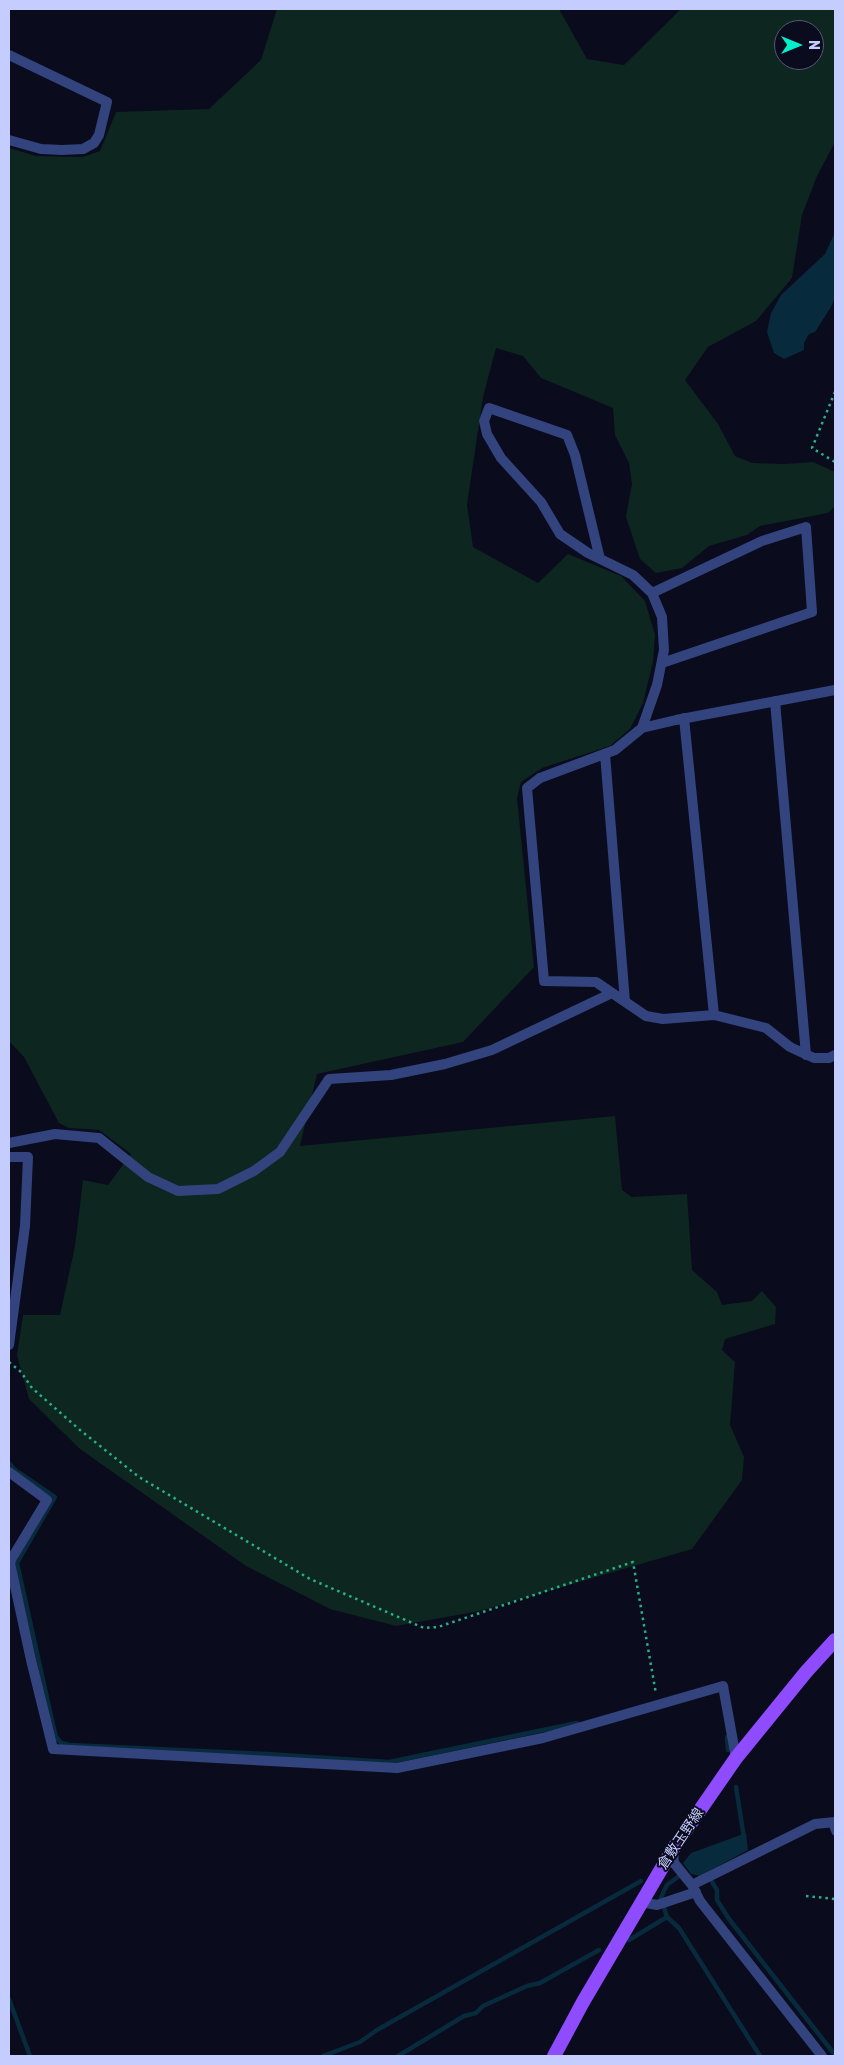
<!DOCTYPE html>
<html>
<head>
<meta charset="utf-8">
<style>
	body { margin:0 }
	#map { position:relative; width:844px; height:2065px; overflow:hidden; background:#0a0b1c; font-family:Rubik,sans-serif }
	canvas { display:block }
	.frame { position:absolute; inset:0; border:10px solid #c5cdff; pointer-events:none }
	.north { position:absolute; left:774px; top:20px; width:50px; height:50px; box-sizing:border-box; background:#0a0b1c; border:1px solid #555977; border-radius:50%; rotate:90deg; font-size:14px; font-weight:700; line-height:20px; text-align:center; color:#c5cdff }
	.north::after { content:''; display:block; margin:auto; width:18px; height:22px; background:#00f0cb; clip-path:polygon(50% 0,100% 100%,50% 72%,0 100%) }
</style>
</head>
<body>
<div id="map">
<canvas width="844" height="2065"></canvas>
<div class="frame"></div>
<div class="north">N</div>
</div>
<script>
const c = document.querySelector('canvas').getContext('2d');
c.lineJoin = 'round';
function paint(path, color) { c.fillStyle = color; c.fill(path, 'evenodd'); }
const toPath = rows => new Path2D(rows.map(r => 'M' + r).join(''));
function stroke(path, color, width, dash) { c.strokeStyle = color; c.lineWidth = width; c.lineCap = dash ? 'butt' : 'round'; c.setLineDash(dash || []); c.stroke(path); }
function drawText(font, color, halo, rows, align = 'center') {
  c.font = font + ' Rubik,"Noto Sans JP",sans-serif'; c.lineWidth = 4; c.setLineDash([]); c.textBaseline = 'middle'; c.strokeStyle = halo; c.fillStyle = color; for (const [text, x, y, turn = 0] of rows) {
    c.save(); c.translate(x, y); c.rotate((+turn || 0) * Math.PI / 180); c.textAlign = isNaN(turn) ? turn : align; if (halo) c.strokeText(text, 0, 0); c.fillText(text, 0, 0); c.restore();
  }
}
const green = toPath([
	[277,9,559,9,587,59,624,65,681,9,835,9,835,142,817,176,802,215,792,278,756,321,708,347,685,380,718,424,735,456,752,463,785,464,813,462,835,472,835,506,828,513,760,526,747,535,709,546,682,568,656,573,640,559,626,517,632,484,629,463,615,435,613,408,541,378,523,356,496,348,483,397,467,505,473,547,538,583,568,554,621,576,645,601,655,635,653,662,643,703,630,729,610,746,542,768,521,782,517,798,534,967,463,1042,317,1074,300,1146,615,1116,622,1190,632,1197,687,1194,692,1270,717,1292,722,1305,752,1301,762,1291,776,1307,775,1324,725,1339,722,1350,735,1362,730,1425,744,1457,742,1480,692,1549,480,1611,396,1626,330,1609,246,1566,80,1449,29,1399,17,1355,23,1315,60,1315,75,1246,83,1180,108,1185,131,1154,99,1130,69,1128,59,1123,24,1057,9,1041,9,148,36,156,83,157,100,151,116,112,209,109,261,60],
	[784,30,814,30,814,60,784,60]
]);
const water = toPath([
	[835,232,835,297,831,307,815,332,809,334,804,343,804,350,784,359,774,353,767,332,771,313,781,295,825,254],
	[746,1833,748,1850,700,1876,691,1874,683,1863,691,1853]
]);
const stream = toPath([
	[9,1463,14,1469,55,1497,17,1563,53,1725,56,1737,61,1743,70,1745,267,1754,389,1762,577,1723],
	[727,1737,728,1750],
	[736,1787,744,1838],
	[709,1877,717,1890,717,1900,729,1919,835,2055],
	[667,1917,679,1928,760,2056],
	[629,1940,667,1917,661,1898,663,1893,667,1885,683,1873],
	[9,1999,30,2056],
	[323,2056,360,2042,377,2030,641,1881],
	[398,2056,464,2016,476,2013,483,2006,527,1986,540,1983,599,1950]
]);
const path = toPath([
	[835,392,812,448,835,462],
	[9,1362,21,1372,32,1388,80,1430,139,1477,310,1579,424,1628,438,1627,633,1562,656,1694],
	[806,1896,835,1899]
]);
const service = toPath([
	[831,1822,835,1832]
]);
const minor = toPath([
	[9,55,107,102,99,135,94,143,83,149,62,150,41,149,9,140],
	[600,559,575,455,567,435,489,408,484,421,487,434,501,458,541,502,560,534,588,553,633,575,652,593,662,617,664,650,657,685,642,728,615,750,540,778,527,788,544,981,596,982,646,1016,663,1019,714,1015,766,1028,790,1047,814,1058,829,1058,835,1055],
	[652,593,762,541,806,527,812,612,662,663],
	[775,701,806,1055],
	[684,718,714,1015],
	[642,728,676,720,835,690],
	[605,754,625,1002],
	[9,1143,55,1134,99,1138,148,1177,178,1191,218,1189,254,1171,280,1152,329,1079,391,1075,445,1064,492,1050,612,993],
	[9,1157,28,1157,25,1226,9,1345],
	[9,1472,47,1500,12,1558,10,1563,31,1660,53,1749,397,1768,543,1738,723,1686,736,1758],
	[673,1849,674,1863,692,1885,700,1901,822,2056],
	[692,1885,815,1824,835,1822],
	[641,1902,657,1905,696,1892]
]);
const primary = toPath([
	[554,2056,583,2002,673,1849,736,1758,806,1672,835,1640]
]);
const streetNames = [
	["倉敷玉野線",681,1839,-56]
];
paint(green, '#0d261f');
paint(water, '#082a3d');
stroke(stream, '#082a3d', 4.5);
stroke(path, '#26b286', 2.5, [2.5, 4]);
stroke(service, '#32437e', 7);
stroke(minor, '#32437e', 10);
stroke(primary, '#8f4cff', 14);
drawText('14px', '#c5cdff', '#0a0b1c', streetNames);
</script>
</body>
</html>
